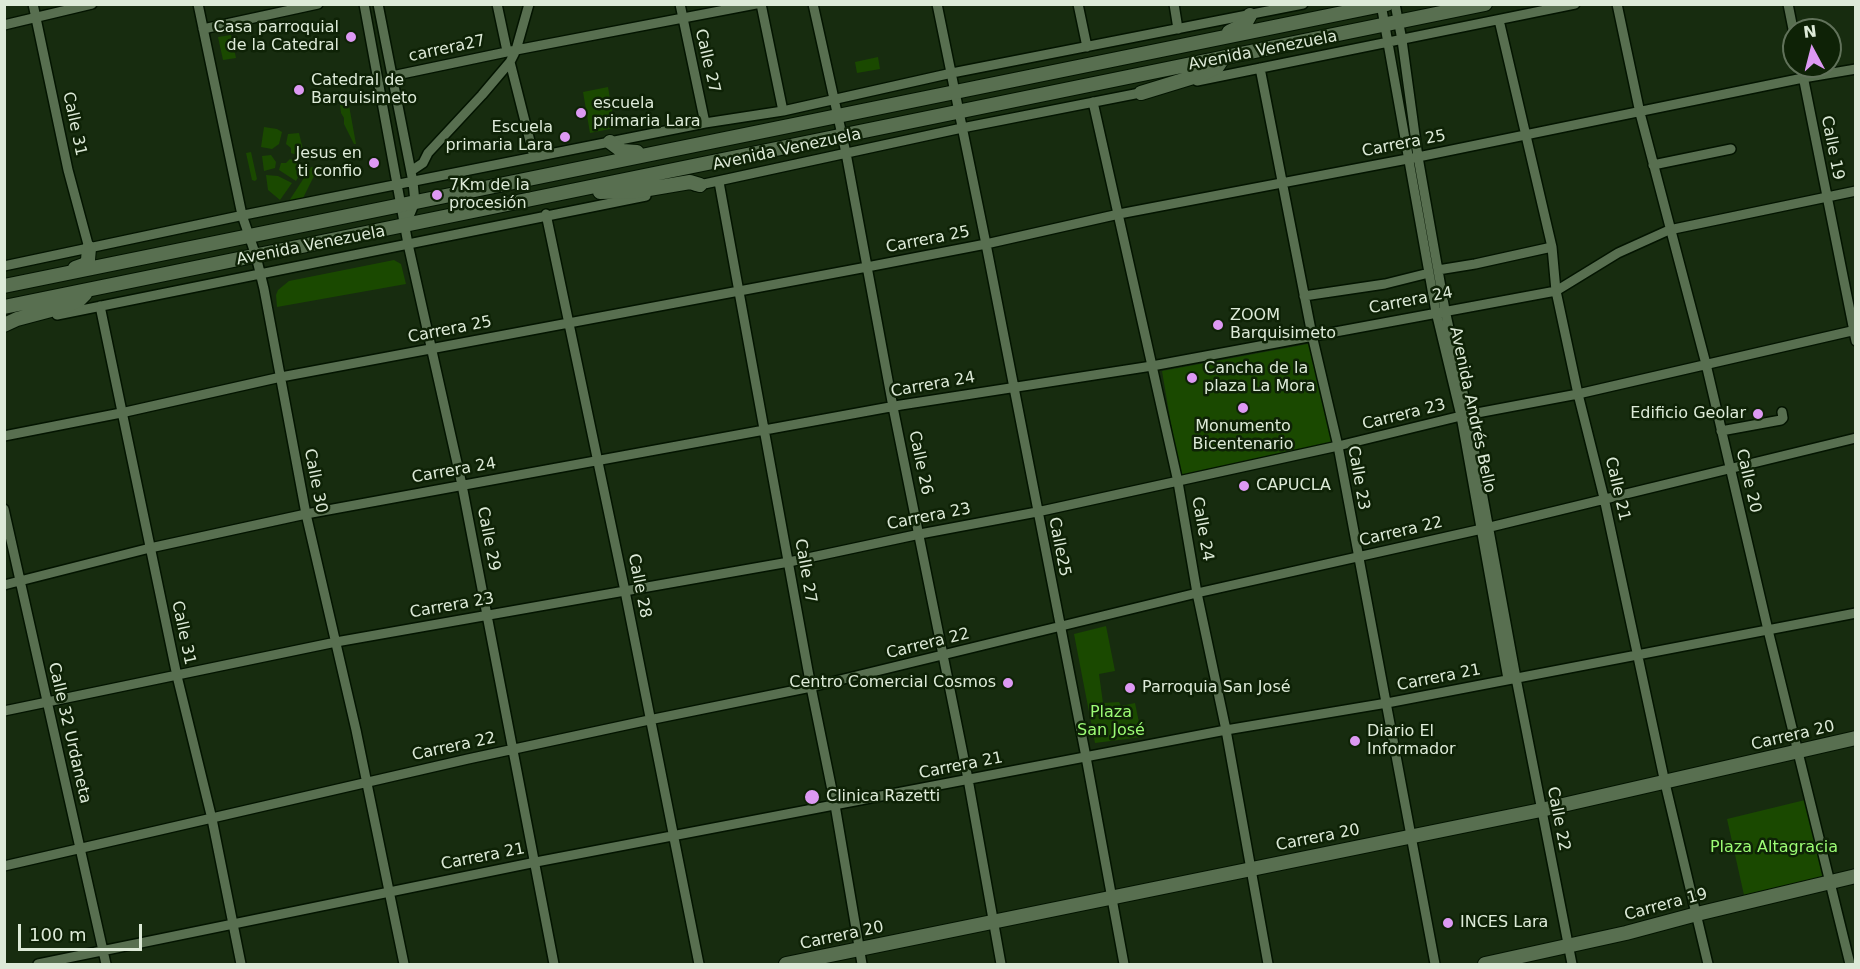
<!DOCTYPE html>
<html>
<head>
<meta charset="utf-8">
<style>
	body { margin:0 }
	#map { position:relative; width:1860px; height:969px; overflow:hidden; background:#172c0f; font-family:"DejaVu Sans",sans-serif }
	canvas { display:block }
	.frame { position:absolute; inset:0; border:6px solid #ddead8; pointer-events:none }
	.north { position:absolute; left:1782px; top:18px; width:60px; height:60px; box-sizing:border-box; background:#0e2206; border:2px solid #61725a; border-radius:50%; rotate:353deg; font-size:16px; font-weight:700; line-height:24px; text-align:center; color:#ddead8 }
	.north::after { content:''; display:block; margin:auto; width:21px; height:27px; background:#dd99f3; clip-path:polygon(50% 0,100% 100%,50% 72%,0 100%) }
	.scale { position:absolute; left:18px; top:924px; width:124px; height:27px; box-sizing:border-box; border:3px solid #ddead8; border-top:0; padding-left:8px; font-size:18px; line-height:21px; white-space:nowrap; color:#ddead8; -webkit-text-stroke:4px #0e2206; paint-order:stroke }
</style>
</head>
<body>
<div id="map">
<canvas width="1860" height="969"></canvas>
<div class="frame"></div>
<div class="north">N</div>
<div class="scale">100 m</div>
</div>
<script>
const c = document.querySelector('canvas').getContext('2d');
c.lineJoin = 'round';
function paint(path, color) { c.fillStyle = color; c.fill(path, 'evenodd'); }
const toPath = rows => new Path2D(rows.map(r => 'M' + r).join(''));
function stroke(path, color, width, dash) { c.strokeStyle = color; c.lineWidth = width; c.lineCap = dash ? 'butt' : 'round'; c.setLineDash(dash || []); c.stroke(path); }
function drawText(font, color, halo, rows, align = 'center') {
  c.font = font + ' "DejaVu Sans",sans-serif'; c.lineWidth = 5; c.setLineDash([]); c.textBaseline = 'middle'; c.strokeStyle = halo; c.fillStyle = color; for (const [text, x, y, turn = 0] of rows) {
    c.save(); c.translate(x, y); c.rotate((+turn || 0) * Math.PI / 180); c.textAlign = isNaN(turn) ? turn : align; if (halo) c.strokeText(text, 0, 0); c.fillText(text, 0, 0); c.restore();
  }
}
const green = toPath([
	[231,35,236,58,223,60,218,37],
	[878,57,880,69,857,73,855,62],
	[608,87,615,128,590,133,583,92],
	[356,94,356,98,348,100,356,144,354,144,344,124,344,118,341,113,339,97],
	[264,127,277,129,282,132,279,144,272,149,261,147],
	[299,133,305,158,291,153,291,148,286,144,288,134],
	[251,152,257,179,255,181,252,180,246,153],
	[271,155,276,162,275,168,264,171,262,156],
	[290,159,305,165,296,181,279,170,281,163,286,163],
	[311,167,315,168,316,172,303,198,289,201],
	[266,175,278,176,292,183,280,200,268,190],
	[394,260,401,264,406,284,277,307,276,295,278,290,289,281],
	[1313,343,1335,446,1180,478,1162,371],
	[1106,626,1115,671,1099,674,1103,703,1119,702,1121,706,1135,703,1142,737,1095,743,1074,634],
	[1805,800,1823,877,1744,895,1727,819]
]);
const street = toPath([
	[33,4,68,170,89,248],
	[198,4,242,215,256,256,264,289,306,514,356,730,404,964],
	[364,4,408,244,462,485,554,964],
	[378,4,413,182,415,202,405,226],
	[497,4,507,51],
	[680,4,705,123],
	[761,4,783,111],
	[813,4,846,153,893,407,968,779,1001,964],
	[937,4,986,244,1086,757,1124,964],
	[1078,4,1087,47],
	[1174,4,1178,29],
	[1381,4,1436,312,1461,416,1508,679],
	[1395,4,1402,40,1418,157,1445,310,1468,415,1516,678,1572,964],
	[1617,4,1640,113,1706,364,1768,630,1850,964],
	[1788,4,1794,34],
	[1499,20,1552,247,1556,291,1578,394,1604,498,1665,783,1708,964],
	[4,25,92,4],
	[203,29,318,4],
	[510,62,534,157],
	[1801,66,1856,341],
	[1260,68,1312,335,1338,446,1435,964],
	[392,76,516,50,756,4],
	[1197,81,1575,4],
	[1093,102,1178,482,1197,593,1226,730,1268,964],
	[1653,165,1731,149],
	[411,171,423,163,428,153,482,95,510,62,516,50,529,4],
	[719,182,811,687,835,805,862,964],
	[695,186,962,128,1145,92],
	[546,214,625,591,699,964],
	[4,266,244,215,705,123,783,111,952,73,1303,4],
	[1438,270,1475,264,1552,247],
	[1304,296,1385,284,1429,273],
	[100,306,177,676,212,819,241,964],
	[57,315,646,196],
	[1721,431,1781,420,1783,418,1782,412],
	[4,436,121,413,281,377,867,267,986,244,1119,214,1418,157,1803,78,1856,69],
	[4,509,106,964],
	[4,585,150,548,306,514,901,405,1152,366,1556,291,1618,253,1669,230,1856,191],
	[4,711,336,642,789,562,920,534,1037,512,1338,446,1461,416,1578,394,1856,330],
	[4,866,468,759,649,720,811,687,1197,593,1482,529,1856,438],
	[38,964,536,862,1226,730,1387,703,1856,613]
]);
const secondary = toPath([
	[1229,32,1245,24,1250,15],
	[1141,93,1203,74,1217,67,1223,58],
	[610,142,622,151,637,152],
	[600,192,637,191,690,182,700,185],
	[75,268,86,264,88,260,89,248],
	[4,286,1387,4],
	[4,307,1485,4],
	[4,325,17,319,66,306,79,300,85,294],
	[786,964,1541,810,1856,738],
	[1485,964,1626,933,1697,914,1856,876]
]);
const markers = [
	[351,37,6,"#dd99f3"],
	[299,90,6,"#dd99f3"],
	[581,113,6,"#dd99f3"],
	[565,137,6,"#dd99f3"],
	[374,163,6,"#dd99f3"],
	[437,195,6,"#dd99f3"],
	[1218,325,6,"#dd99f3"],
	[1192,378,6,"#dd99f3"],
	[1243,408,6,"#dd99f3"],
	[1758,414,6,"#dd99f3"],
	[1244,486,6,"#dd99f3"],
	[1008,683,6,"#dd99f3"],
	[1130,688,6,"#dd99f3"],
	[1355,741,6,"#dd99f3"],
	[812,797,8,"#dd99f3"],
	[1448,923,6,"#dd99f3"]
];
const poiNames = [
	["Casa parroquial",339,28,"right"],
	["de la Catedral",339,46,"right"],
	["Catedral de",311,81],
	["Barquisimeto",311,99],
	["escuela",593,104],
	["primaria Lara",593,122],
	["Escuela",553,128,"right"],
	["primaria Lara",553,146,"right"],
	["Jesus en",362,154,"right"],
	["ti confio",362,172,"right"],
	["7Km de la",449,186],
	["procesión",449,204],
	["ZOOM",1230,316],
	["Barquisimeto",1230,334],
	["Cancha de la",1204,369],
	["plaza La Mora",1204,387],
	["Edificio Geolar",1746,414,"right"],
	["Monumento",1243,427,"center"],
	["Bicentenario",1243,445,"center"],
	["CAPUCLA",1256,486],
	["Centro Comercial Cosmos",996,683,"right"],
	["Parroquia San José",1142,688],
	["Diario El",1367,732],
	["Informador",1367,750],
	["Clinica Razetti",826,797],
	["INCES Lara",1460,923]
];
const streetNames = [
	["carrera27",447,49,-12],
	["Avenida Venezuela",1263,51,-11],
	["Calle 27",707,61,77],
	["Calle 31",74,124,78],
	["Carrera 25",1404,144,-11],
	["Calle 19",1832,148,79],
	["Avenida Venezuela",787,150,-12],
	["Carrera 25",928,240,-11],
	["Avenida Venezuela",311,246,-11],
	["Carrera 24",1411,301,-11],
	["Carrera 25",450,330,-11],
	["Carrera 24",933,385,-10],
	["Avenida Andrés Bello",1472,410,78],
	["Carrera 23",1404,415,-14],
	["Calle 26",920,463,78],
	["Carrera 24",454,471,-10],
	["Calle 23",1358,478,80],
	["Calle 30",315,481,79],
	["Calle 20",1748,481,77],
	["Calle 21",1617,489,77],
	["Carrera 23",929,517,-11],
	["Calle 24",1202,529,80],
	["Carrera 22",1401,532,-13],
	["Calle 29",488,539,79],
	["Calle25",1059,547,79],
	["Calle 27",805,571,80],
	["Calle 28",639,586,79],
	["Carrera 23",452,606,-10],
	["Calle 31",183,633,78],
	["Carrera 22",928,644,-14],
	["Carrera 21",1439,678,-11],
	["Calle 32 Urdaneta",69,733,77],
	["Carrera 20",1793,736,-13],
	["Carrera 22",454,747,-12],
	["Carrera 21",961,766,-11],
	["Calle 22",1558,819,79],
	["Carrera 20",1318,838,-11],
	["Carrera 21",483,857,-11],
	["Carrera 19",1666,905,-15],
	["Carrera 20",842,936,-12]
];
const parkNames = [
	["Plaza",1111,713],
	["San José",1111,731],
	["Plaza Altagracia",1774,848]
];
paint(green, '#1a4900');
stroke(street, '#031400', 12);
stroke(secondary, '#031400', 16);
stroke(street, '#586f50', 9);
stroke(secondary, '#586f50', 14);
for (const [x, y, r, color] of markers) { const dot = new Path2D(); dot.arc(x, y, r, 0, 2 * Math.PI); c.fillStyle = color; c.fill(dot); stroke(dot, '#0e2206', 2); }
drawText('16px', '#ddead8', '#0e2206', poiNames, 'left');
drawText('16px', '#ddead8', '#0e2206', streetNames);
drawText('16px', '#9cfc75', '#0e2206', parkNames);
</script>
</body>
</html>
